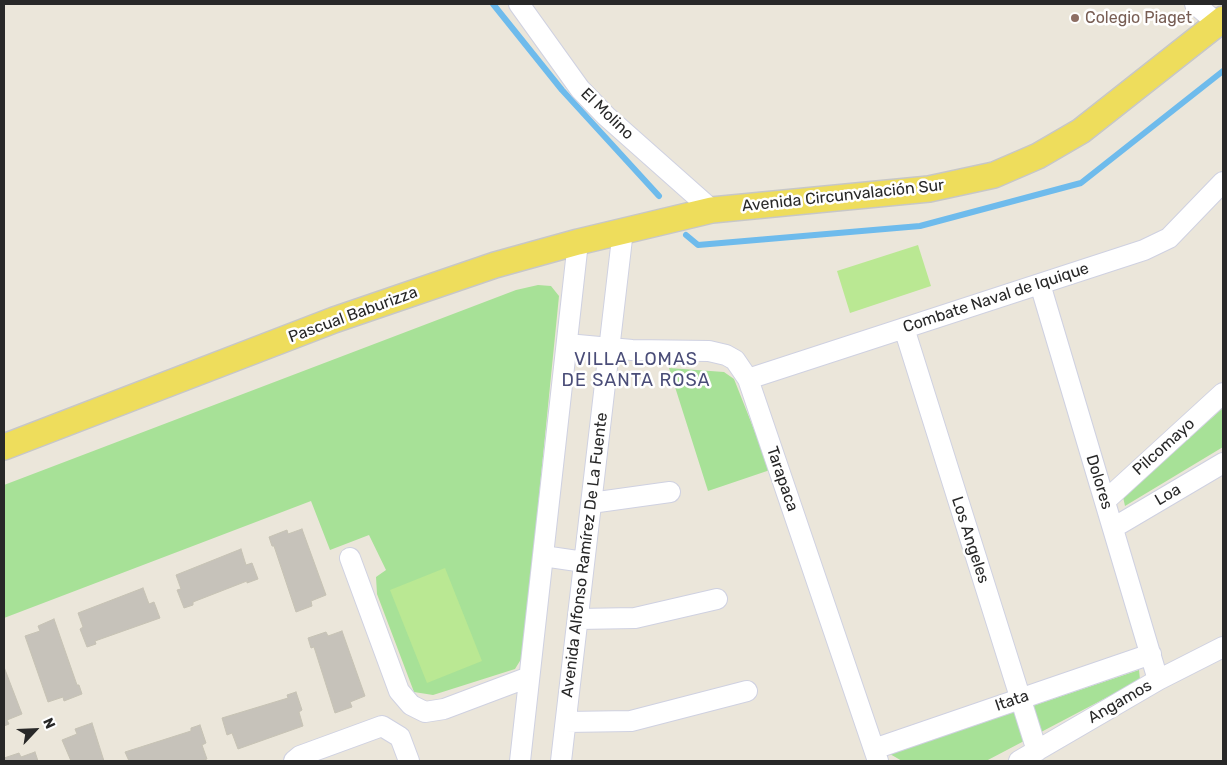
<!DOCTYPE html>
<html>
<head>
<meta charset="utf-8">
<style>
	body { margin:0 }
	#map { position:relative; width:1227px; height:765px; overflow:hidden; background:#ebe6da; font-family:Rubik,sans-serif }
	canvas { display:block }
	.frame { position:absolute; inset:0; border:5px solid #282828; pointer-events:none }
	.north { position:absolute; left:10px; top:705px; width:50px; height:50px; -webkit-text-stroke:4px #fff; paint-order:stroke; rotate:65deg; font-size:14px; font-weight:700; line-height:20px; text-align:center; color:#282828 }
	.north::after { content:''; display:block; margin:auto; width:18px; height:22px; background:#282828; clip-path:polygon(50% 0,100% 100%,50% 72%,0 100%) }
</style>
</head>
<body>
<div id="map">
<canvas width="1227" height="765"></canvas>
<div class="frame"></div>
<div class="north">N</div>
</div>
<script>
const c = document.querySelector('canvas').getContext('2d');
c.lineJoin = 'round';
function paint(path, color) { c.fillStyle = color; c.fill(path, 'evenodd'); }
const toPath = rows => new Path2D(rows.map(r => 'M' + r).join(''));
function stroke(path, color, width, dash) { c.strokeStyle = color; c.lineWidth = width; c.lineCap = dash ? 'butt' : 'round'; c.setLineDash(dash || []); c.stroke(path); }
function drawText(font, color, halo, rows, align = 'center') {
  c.font = font + ' Rubik,sans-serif'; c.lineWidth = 5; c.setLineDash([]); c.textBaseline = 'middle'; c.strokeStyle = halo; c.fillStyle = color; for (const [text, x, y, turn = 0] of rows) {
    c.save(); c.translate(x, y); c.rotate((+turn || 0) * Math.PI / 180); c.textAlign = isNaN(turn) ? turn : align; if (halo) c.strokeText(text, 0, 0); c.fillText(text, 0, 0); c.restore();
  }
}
const green = toPath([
	[538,285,551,286,559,296,523,656,515,669,433,695,414,692,377,594,376,577,386,570,369,535,330,550,311,501,4,618,4,485,516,290],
	[669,368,724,372,734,379,770,470,708,491],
	[1223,408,1223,447,1125,506,1123,497],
	[1139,670,1140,680,986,761,902,761,890,754]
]);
const pitch = toPath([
	[918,245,931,286,850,313,837,271],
	[445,568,482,661,427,683,390,590]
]);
const stream = toPath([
	[493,4,562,90,659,196],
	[686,235,698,245,920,226,1081,183,1223,71]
]);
const building = toPath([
	[302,529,326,595,311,601,312,606,296,612,274,546,272,546,269,537,287,530,288,534,302,529],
	[241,549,246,565,252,563,258,579,247,583,247,581,193,602,193,605,184,608,177,590,181,589,176,575,241,549],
	[143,588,149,604,154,602,160,618,95,641,96,644,87,647,80,629,83,627,78,613,143,588],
	[54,619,77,685,79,685,82,694,64,701,63,697,48,702,25,636,40,631,38,626,54,619],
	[342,631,365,696,350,702,352,707,335,713,314,647,311,648,308,638,326,632,328,636,342,631],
	[4,667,22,714,7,720,9,724,4,726,4,667],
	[296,692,302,710,299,712,303,726,238,749,232,733,227,735,222,718,288,698,287,695,296,692],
	[92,723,104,761,71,761,62,740,77,734,75,729,92,723],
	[200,725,206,743,202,745,207,759,201,761,129,761,125,752,191,731,191,728,200,725],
	[35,752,38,761,4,761,4,758,19,753,21,757,35,752]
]);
const minor = toPath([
	[519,4,580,89,606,116,712,210],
	[1195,4,1217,23],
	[1040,284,1158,680],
	[904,328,1037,751],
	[567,344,632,350,709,351,726,355,735,360,748,379,878,761],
	[748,379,1144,250,1169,238,1223,182],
	[1105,501,1223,393],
	[591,503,670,492],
	[1113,528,1223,463],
	[543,556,584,562],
	[350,558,399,691,411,705,425,712,444,709,529,677],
	[578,619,635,618,717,599],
	[566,722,631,721,747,691],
	[874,749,1151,654],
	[294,761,300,756,382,726,400,737,409,761],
	[520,761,578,242],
	[561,761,623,230],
	[1019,761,1158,680,1223,647]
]);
const major = toPath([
	[4,447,334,320,495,265,578,242,712,210,929,189,994,175,1038,156,1081,131,1223,19]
]);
const markers = [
	[1075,18,5,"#8d6e63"]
];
const educationNames = [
	["Colegio Piaget",1085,18]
];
const streetNames = [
	["El Molino",607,114,44],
	["Avenida Circunvalación Sur",843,196,-6],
	["Combate Naval de Iquique",996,298,-18],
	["Pascual Baburizza",353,315,-20],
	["Pilcomayo",1164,447,-42],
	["Tarapaca",782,479,71],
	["Dolores",1099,482,73],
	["Loa",1168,495,-30],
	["Los Angeles",970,540,72],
	["Avenida Alfonso Ramírez De La Fuente",585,555,-83],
	["Itata",1012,701,-19],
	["Angamos",1120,702,-30]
];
const neighbourhoodNames = [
	["VILLA LOMAS",636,360],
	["DE SANTA ROSA",636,381]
];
paint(green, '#a7e197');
paint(pitch, '#bae893');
stroke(stream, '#6ebbec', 6);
paint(building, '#c6c2ba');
stroke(building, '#c6c2b4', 1);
stroke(minor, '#cfd1e1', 22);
stroke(major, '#c7c7c7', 28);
stroke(minor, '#fff', 20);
stroke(major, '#eedd5c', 25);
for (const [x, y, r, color] of markers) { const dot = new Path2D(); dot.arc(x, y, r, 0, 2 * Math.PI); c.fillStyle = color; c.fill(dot); stroke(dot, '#fff', 2); }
drawText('16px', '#785e54', '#fff', educationNames, 'left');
drawText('16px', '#282828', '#fff', streetNames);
c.letterSpacing = '1px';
drawText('18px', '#4a4d78', '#fff', neighbourhoodNames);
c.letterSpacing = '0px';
</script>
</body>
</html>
